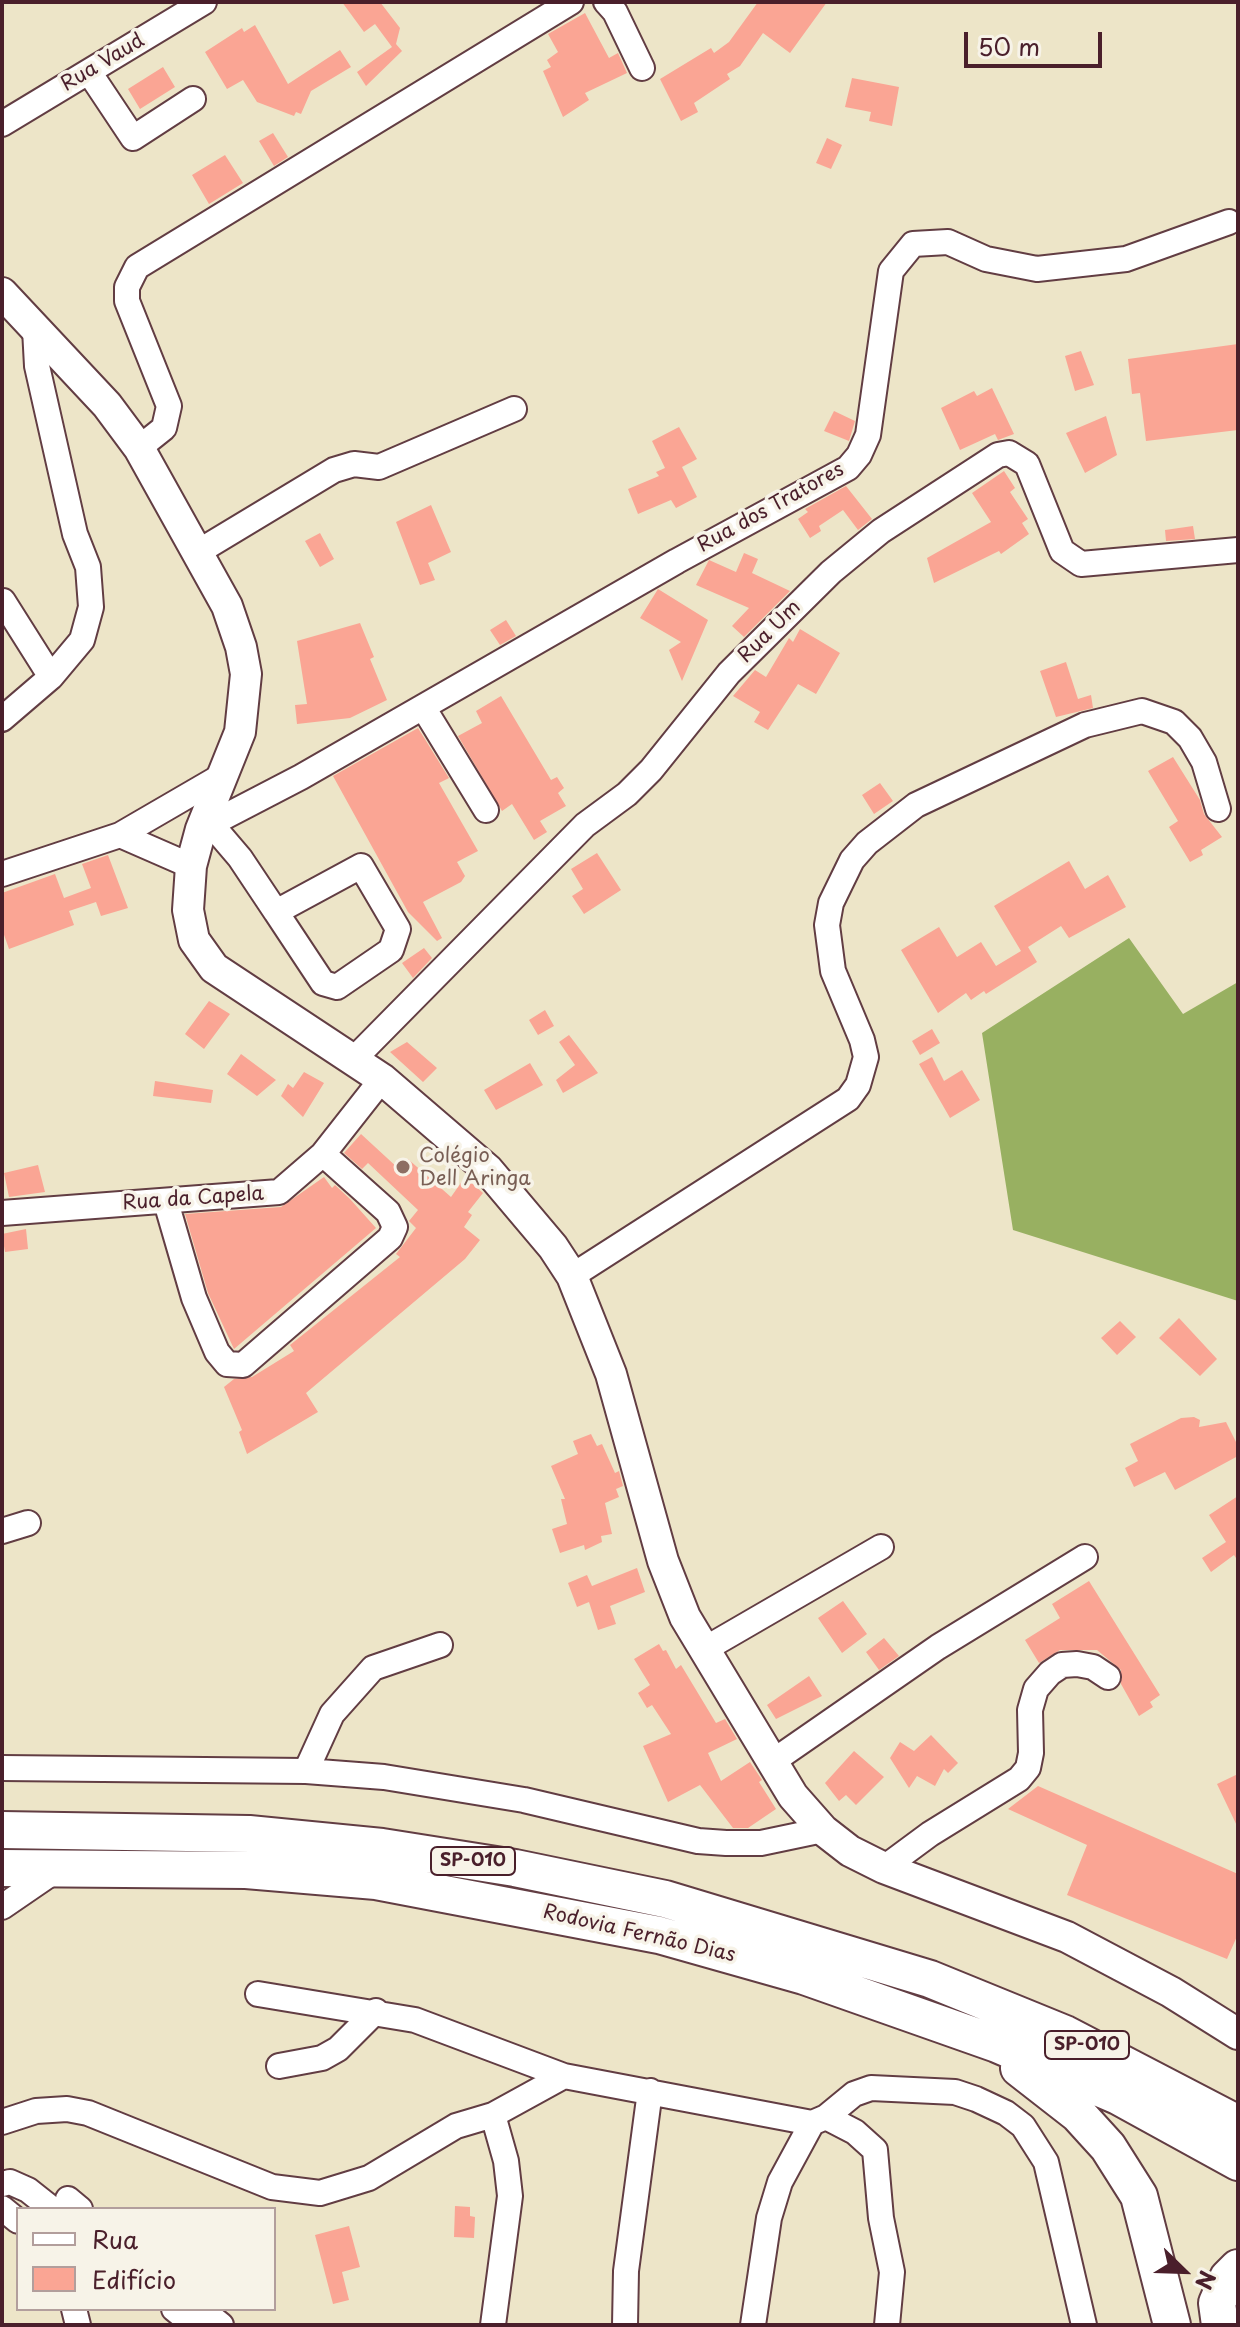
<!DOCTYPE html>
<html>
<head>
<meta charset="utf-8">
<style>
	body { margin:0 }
	#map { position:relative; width:1240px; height:2327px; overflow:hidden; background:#ede5c8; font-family:"Playpen Sans",sans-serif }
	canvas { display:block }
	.frame { position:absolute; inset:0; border:4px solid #4a1f2b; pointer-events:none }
	.legend { position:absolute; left:16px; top:2207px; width:260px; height:104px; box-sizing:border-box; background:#f7f3e8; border:2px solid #b29e9c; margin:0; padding:10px 14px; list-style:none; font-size:24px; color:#4a1f2b }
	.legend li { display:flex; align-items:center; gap:16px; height:40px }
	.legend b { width:40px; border:2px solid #b29e9c }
	.north { position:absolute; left:1144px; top:2231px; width:80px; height:80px; -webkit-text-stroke:6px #f7f3e8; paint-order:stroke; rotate:113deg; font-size:22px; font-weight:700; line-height:32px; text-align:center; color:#4a1f2b }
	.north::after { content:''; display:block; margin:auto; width:28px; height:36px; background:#4a1f2b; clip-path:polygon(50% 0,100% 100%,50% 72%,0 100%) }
	.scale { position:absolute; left:964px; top:32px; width:138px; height:36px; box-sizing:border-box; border:4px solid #4a1f2b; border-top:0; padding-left:10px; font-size:24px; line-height:28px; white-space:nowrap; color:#4a1f2b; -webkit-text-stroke:6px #f7f3e8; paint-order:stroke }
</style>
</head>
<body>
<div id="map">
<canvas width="1240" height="2327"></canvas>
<div class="frame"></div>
<ul class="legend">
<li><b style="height:10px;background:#fff"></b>Rua</li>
<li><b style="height:22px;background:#faa594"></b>Edifício</li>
</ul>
<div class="north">N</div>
<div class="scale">50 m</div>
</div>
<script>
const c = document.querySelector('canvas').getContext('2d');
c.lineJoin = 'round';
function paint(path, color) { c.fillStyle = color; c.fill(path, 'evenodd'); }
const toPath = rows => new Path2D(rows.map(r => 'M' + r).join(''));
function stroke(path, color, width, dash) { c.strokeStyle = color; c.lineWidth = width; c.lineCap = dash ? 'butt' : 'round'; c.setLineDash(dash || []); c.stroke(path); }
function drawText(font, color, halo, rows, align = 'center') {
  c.font = font + ' "Playpen Sans",sans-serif'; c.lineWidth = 7; c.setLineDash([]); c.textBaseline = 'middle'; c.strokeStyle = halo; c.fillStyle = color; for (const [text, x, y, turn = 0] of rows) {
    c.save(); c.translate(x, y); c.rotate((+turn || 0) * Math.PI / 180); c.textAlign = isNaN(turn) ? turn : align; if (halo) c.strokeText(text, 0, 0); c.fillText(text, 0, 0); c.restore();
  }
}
const forest = toPath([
	[1129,938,1183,1014,1238,982,1238,1301,1013,1230,982,1033]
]);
const building = toPath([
	[342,2,380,2,400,28,396,44,402,51,366,86,357,72,392,47,375,24,364,32],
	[758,2,827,2,790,53,763,33,740,66,727,74,730,79,694,103,698,112,681,121,660,79,711,48,714,53,729,42],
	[585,13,609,58,618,53,627,73,585,93,589,100,563,117,543,71,551,67,547,60,558,52,548,34],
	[255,25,288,84,340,50,351,67,311,91,301,114,296,112,294,116,257,102,243,80,227,89,205,52,242,28,244,32],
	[163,67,175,87,140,109,128,89],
	[852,78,899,87,892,126,869,121,871,112,845,107],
	[273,133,288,157,274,166,259,141],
	[827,138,842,145,831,169,816,163],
	[225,155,243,183,209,204,192,175],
	[1238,344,1238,430,1146,441,1140,393,1132,394,1128,359],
	[1081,351,1094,385,1075,391,1065,356],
	[992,388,1014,434,998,440,995,434,960,450,941,408,974,391,977,396],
	[834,411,855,421,849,441,824,431],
	[1106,416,1117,455,1085,473,1066,433],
	[679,427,697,459,682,467,697,497,676,508,671,500,638,514,628,489,659,476,656,472,665,468,652,441],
	[1004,471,1015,488,1010,492,1028,519,1022,523,1029,534,1001,554,999,551,934,583,927,558,991,522,972,493],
	[846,486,872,519,858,530,843,510,819,526,821,531,810,538,798,519,808,512,805,509],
	[431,505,451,552,428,563,435,580,420,585,396,522],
	[1193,526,1195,539,1166,541,1165,530],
	[320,533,334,559,320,567,305,541],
	[744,553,758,559,752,573,790,591,744,637,732,626,749,608,696,585,709,560,736,572],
	[658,589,708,620,682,681,669,650,681,642,640,618],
	[506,620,516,636,500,645,490,630],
	[360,623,374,657,370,659,387,700,350,718,297,724,295,705,307,704,297,641],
	[800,629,840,653,816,694,798,684,768,730,754,722,760,712,733,696,755,670,766,677,789,638,793,642],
	[1066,662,1078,699,1091,695,1093,708,1056,717,1040,671],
	[501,696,551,780,557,777,564,788,558,793,566,806,540,821,547,832,534,840,512,804,502,811,458,736,482,723,476,711],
	[418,728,449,778,439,783,478,851,457,862,465,876,461,882,423,902,442,938,437,941,408,912,333,776],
	[1173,757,1200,800,1204,814,1222,837,1201,850,1203,855,1190,862,1169,827,1178,821,1148,771],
	[880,783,893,801,874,814,862,795],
	[597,853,621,890,584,914,572,896,583,889,571,869],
	[108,855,128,908,101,916,96,902,69,911,74,925,9,949,2,929,2,893,55,874,64,898,91,888,82,864],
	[1069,861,1085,889,1108,875,1126,907,1069,938,1061,926,1028,947,1037,962,986,994,984,991,971,1000,966,993,938,1013,901,950,939,927,957,957,981,942,996,966,1021,951,994,906],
	[424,948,432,958,413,978,402,963],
	[209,1001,230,1014,204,1049,185,1034],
	[545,1010,554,1026,538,1035,529,1020],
	[932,1029,940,1043,920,1055,912,1041],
	[569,1035,598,1073,563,1093,556,1080,575,1065,559,1042],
	[407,1042,437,1068,423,1082,390,1052],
	[241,1054,276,1080,257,1096,227,1074],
	[932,1057,944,1081,962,1070,980,1100,950,1118,919,1064],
	[530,1063,543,1085,496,1110,484,1090],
	[304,1072,324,1083,303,1117,281,1096,288,1084,293,1088],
	[155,1081,213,1090,211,1103,153,1096],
	[361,1134,399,1169,408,1159,451,1197,465,1177,483,1193,468,1212,472,1215,464,1227,480,1240,465,1259,306,1393,318,1412,247,1454,239,1432,242,1430,224,1387,234,1379,252,1377,294,1351,290,1345,400,1257,396,1254,416,1228,409,1221,418,1210,368,1163,362,1169,344,1153],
	[38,1165,45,1192,9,1197,4,1173],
	[324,1177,332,1188,335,1185,350,1199,376,1228,234,1349,208,1293,185,1214,281,1207],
	[26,1229,28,1249,5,1252,2,1234],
	[1179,1318,1217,1359,1200,1376,1159,1338],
	[1120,1321,1136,1337,1117,1355,1101,1338],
	[1194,1417,1200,1420,1199,1427,1226,1422,1238,1446,1238,1456,1175,1490,1165,1472,1134,1487,1125,1468,1138,1461,1130,1444,1181,1418],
	[591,1434,597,1446,602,1444,615,1473,619,1471,623,1486,616,1489,619,1497,605,1503,612,1534,601,1536,602,1542,585,1550,584,1545,560,1553,552,1529,567,1524,561,1499,565,1499,551,1466,578,1454,573,1441],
	[1238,1496,1238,1561,1234,1555,1211,1572,1202,1558,1226,1542,1209,1515],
	[637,1568,645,1592,610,1606,616,1624,598,1630,589,1602,577,1607,568,1583,587,1575,592,1586],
	[1089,1581,1160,1695,1150,1702,1153,1707,1139,1716,1121,1684,1121,1670,1097,1650,1060,1650,1039,1663,1025,1640,1060,1618,1052,1604],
	[843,1601,867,1634,842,1653,818,1618],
	[884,1638,899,1656,879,1670,866,1652],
	[659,1644,663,1651,666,1650,676,1669,681,1665,716,1723,725,1719,737,1739,708,1753,721,1781,750,1762,762,1780,759,1782,776,1809,748,1828,733,1828,700,1785,668,1802,643,1746,671,1734,652,1705,647,1708,638,1693,650,1685,634,1659],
	[809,1676,822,1696,776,1719,767,1705],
	[931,1735,958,1763,948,1773,944,1769,935,1786,917,1776,909,1788,890,1758,900,1742,914,1751],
	[854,1751,884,1777,856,1805,846,1795,839,1801,825,1783],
	[1238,1774,1238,1828,1217,1784],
	[1038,1786,1238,1874,1238,1934,1227,1959,1067,1895,1087,1845,1008,1809],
	[455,2206,470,2207,470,2216,475,2217,474,2238,454,2237],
	[349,2226,360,2267,342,2272,349,2300,333,2304,315,2235]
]);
const minor = toPath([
	[606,2,615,12,642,68],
	[89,72,133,138,193,99],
	[2,124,204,2],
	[139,448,164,428,169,406,127,301,127,287,137,267,571,2],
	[198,552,334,470,354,464,379,467,514,409],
	[3,601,51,677],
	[423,707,486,810],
	[2,719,51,677,82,640,91,607,88,567,75,534,37,366,35,329],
	[211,824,240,858,276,912,361,866,398,929,391,950,337,987,323,983,276,912],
	[201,829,301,777,677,561,848,468,859,455,868,435,891,271,913,244,948,242,986,259,1037,269,1126,259,1229,222],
	[120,835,191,866],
	[2,874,120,835,225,774],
	[354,1059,585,825,627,794,651,770,729,673,831,572,881,531,998,455,1009,453,1027,464,1062,551,1081,564,1238,550],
	[166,1202,194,1298,217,1352,227,1364,243,1365,390,1238,395,1227,388,1212,323,1154],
	[2,1213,279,1192,323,1154,382,1079],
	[572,1276,848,1099,858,1085,866,1057,862,1040,833,971,827,925,831,903,852,860,867,843,916,805,1085,725,1142,711,1174,722,1190,738,1204,762,1218,809],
	[2,1531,28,1523],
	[705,1649,881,1547],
	[772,1762,938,1647,1085,1557],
	[2,1768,306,1771,384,1777,524,1800,698,1841,726,1843,761,1843,823,1830],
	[306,1771,332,1714,373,1668,440,1645],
	[884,1868,930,1834,1019,1779,1028,1768,1031,1753,1030,1710,1036,1689,1050,1673,1062,1665,1077,1664,1093,1667,1108,1677],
	[2,1907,56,1870],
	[258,1994,415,2020,564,2076,812,2123,826,2117,854,2094,871,2088,955,2092,976,2099,1006,2113,1023,2126,1046,2162,1084,2325],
	[279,2066,322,2058,338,2049,376,2011],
	[493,2115,506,2161,510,2196,493,2325],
	[826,2117,855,2132,875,2150,881,2218,892,2272,887,2325],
	[2,2122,36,2111,67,2109,88,2113,272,2187,320,2193,369,2178,456,2126,493,2115,564,2076],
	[2,2184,10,2182,28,2190,52,2209],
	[68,2199,80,2209],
	[2,2208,18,2221],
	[74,2309,78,2325],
	[174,2309,194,2325],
	[201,2309,221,2325],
	[625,2325,626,2271,650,2091],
	[753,2325,769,2218,780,2182,812,2123]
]);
const major = toPath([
	[2,293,107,405,139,448,227,606,241,647,246,674,240,732,201,829,191,866,188,910,194,940,214,968,382,1079,488,1170,553,1247,572,1276,611,1374,663,1561,685,1617,793,1796,823,1830,850,1851,884,1868,1067,1937,1171,1992,1238,2034]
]);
const highway = toPath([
	[2,1830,249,1834,382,1847,515,1868,665,1899,930,1979,1065,2034,1238,2124],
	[2,1868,246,1870,376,1881,659,1935,804,1976,997,2044,1118,2096,1238,2162],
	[1019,2068,1078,2114,1108,2147,1139,2196,1172,2325],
	[1220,2325,1217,2303,1228,2278,1238,2268]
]);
const markers = [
	[403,1167,8,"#8d6e63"]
];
const shields = [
	[473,1861,84],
	[1087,2045,84]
];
const shieldNames = [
	["SP-010",473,1861],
	["SP-010",1087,2045]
];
const streetNames = [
	["Rua Vaud",103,63,-31],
	["Rua dos Tratores",771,508,-29],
	["Rua Um",770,632,-45],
	["Rua da Capela",193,1199,-4],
	["Rodovia Fernão Dias",639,1934,13]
];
const educationNames = [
	["Colégio",419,1156],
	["Dell Aringa",419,1179]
];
paint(forest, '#98b061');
paint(building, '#faa594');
stroke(minor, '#623d43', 28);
stroke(major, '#623d43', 34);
stroke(highway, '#623d43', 40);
stroke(minor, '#fff', 24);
stroke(major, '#fff', 30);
stroke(highway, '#fff', 36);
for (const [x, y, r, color] of markers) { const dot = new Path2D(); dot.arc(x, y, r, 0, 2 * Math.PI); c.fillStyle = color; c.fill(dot); stroke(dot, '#f7f3e8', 3); }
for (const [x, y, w] of shields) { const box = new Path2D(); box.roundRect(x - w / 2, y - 14, w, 28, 6); c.fillStyle = '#f7f3e8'; c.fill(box); stroke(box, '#4a1f2b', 2); }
drawText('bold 18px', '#4a1f2b', null, shieldNames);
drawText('20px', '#4a1f2b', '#f7f3e8', streetNames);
drawText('20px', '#785e54', '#f7f3e8', educationNames, 'left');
</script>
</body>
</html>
